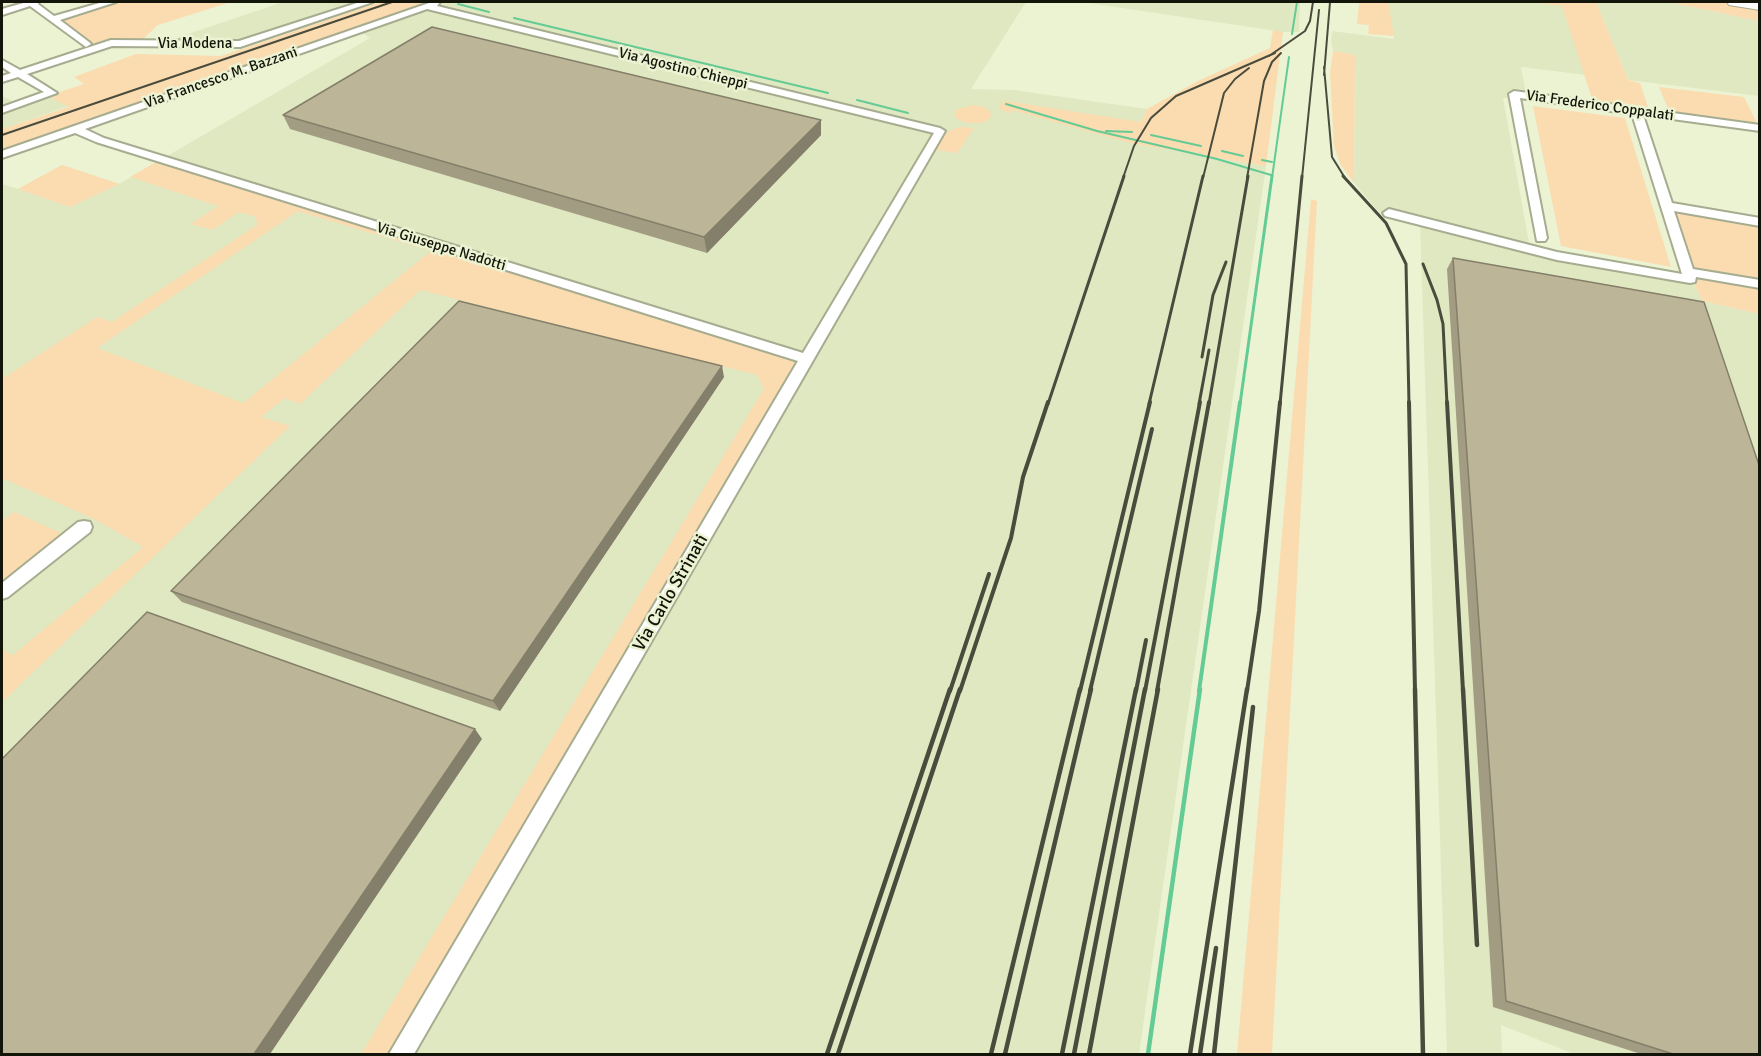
<!DOCTYPE html>
<html>
<head>
<meta charset="utf-8">
<style>
	body { margin:0 }
	#map { position:relative; width:1761px; height:1056px; overflow:hidden; background:#ecf3d3; font-family:Signika,sans-serif }
	canvas { display:block }
	.frame { position:absolute; inset:0; border:3px solid #13150a; pointer-events:none }
</style>
</head>
<body>
<div id="map">
<canvas width="1761" height="1056"></canvas>
<div class="frame"></div>
</div>
<script>
const c = document.querySelector('canvas').getContext('2d');
c.lineJoin = 'round';
function paint(path, color) { c.fillStyle = color; c.fill(path, 'evenodd'); }
const toPath = rows => new Path2D(rows.map(r => 'M' + r).join(''));
function stroke(path, color, width, dash) { c.strokeStyle = color; c.lineWidth = width; c.lineCap = dash ? 'butt' : 'round'; c.setLineDash(dash || []); c.stroke(path); }
function drawText(font, color, halo, rows, align = 'center') {
  c.font = font + ' Signika,sans-serif'; c.lineWidth = 5; c.setLineDash([]); c.textBaseline = 'middle'; c.strokeStyle = halo; c.fillStyle = color; for (const [text, x, y, turn = 0] of rows) {
    c.save(); c.translate(x, y); c.rotate((+turn || 0) * Math.PI / 180); c.textAlign = isNaN(turn) ? turn : align; if (halo) c.strokeText(text, 0, 0); c.fillText(text, 0, 0); c.restore();
  }
}
const built = toPath([
	[283,2,352,2,235,41,170,40],
	[448,2,1026,2,971,89,1014,90,1147,109,1131,143,1266,166,1139,1054,2,1054,2,184,18,189,62,165,119,184,370,38,361,32],
	[1082,2,1300,2,1299,32,1283,32],
	[1388,2,1530,2,1562,5,1586,75,1521,67,1527,98,1503,98,1530,248,1692,280,1703,301,1759,314,1759,1054,1574,1054,1501,1025,1502,1054,1447,1054,1420,223,1379,212,1354,183,1355,55,1333,51,1331,41,1332,31,1394,39],
	[1596,2,1669,2,1759,21,1759,96,1628,80],
	[2,96,21,105,48,96,70,106,2,129]
]);
const green = toPath([
	[113,2,231,2,158,25,142,40,110,40,93,45,57,19],
	[380,2,448,2,2,159,2,129,69,107,48,96,84,84,74,77,136,54,221,56],
	[1351,2,1388,2,1394,36,1368,34,1369,25,1357,24,1359,3],
	[1530,2,1596,2,1628,80,1640,83,1648,107,1593,102,1562,6],
	[1669,2,1727,2,1759,7,1759,21],
	[1273,30,1283,32,1266,166,1130,143,1012,110,1009,113,999,108,1002,102,1006,101,1141,122,1147,109,1198,81,1270,48],
	[1333,51,1355,55,1354,183,1340,164,1334,146,1330,73],
	[1659,87,1744,97,1757,123,1669,111],
	[974,105,984,107,990,111,991,116,987,121,978,123,967,123,959,120,954,115,957,109],
	[1533,106,1625,118,1671,267,1561,246],
	[959,127,974,128,957,153,931,149,940,135],
	[161,159,809,359,402,1054,361,1054,764,389,757,375,420,290,300,404,285,398,261,417,290,426,2,702,2,650,13,655,143,547,94,519,2,478,2,379,97,317,112,322,257,225,256,217,239,212,212,230,191,224,218,206,130,177],
	[298,211,431,251,243,403,97,348],
	[62,165,119,184,70,207,18,189],
	[1311,199,1317,201,1272,1054,1237,1054],
	[1668,208,1759,223,1759,314,1703,301,1692,280],
	[14,512,70,537,2,593,2,521]
]);
const streamFar3 = toPath([
	[458,4,489,12],
	[514,18,828,93],
	[1292,34,1297,2],
	[857,100,908,113],
	[1006,104,1097,131,1217,159,1271,175],
	[1106,131,1132,132],
	[1151,135,1201,146],
	[1222,151,1243,156],
	[1262,160,1272,162],
	[1272,178,1289,57]
]);
const streamFar2 = toPath([
	[1240,404,1272,176]
]);
const streamFar1 = toPath([
	[1199,691,1240,402]
]);
const stream = toPath([
	[1148,1054,1200,689]
]);
const minor = toPath([
	[27,2,39,2,38,4,54,16,103,2,116,2,60,20,89,42,91,44,86,47,30,6,2,15,2,9,27,2],
	[360,2,373,2,240,47,112,46,27,74,57,93,2,113,2,107,44,92,18,77,2,82,2,76,11,73,2,67,2,60,20,70,111,40,239,41,360,2],
	[432,2,440,2,437,6,940,128,945,131,414,1054,389,1054,798,361,96,142,75,133,2,158,2,151,432,2],
	[427,9,934,133,803,353,280,192,104,138,85,129,427,9],
	[1514,91,1760,125,1760,131,1643,115,1672,203,1760,218,1760,226,1674,211,1693,269,1760,280,1760,288,1696,277,1695,282,1690,283,1557,260,1385,216,1383,213,1389,209,1557,252,1682,274,1632,114,1520,98,1547,238,1545,241,1537,241,1509,94,1514,91],
	[84,521,90,522,92,527,90,532,8,597,2,599,2,583,78,522,84,521]
]);
const highway = toPath([
	[1727,2,1760,2,1760,10,1729,5,1727,2]
]);
const railFar3 = toPath([
	[1269,56,1305,31,1310,21,1313,2],
	[1324,67,1332,157,1345,178],
	[1324,75,1330,2],
	[2,135,392,2],
	[1123,178,1134,146,1151,118,1176,96,1275,53],
	[1203,178,1224,93,1235,79,1249,68],
	[1247,178,1264,81,1272,62,1281,53],
	[1302,178,1319,10]
]);
const railFar2 = toPath([
	[1343,176,1386,223,1406,264,1409,404],
	[1423,264,1437,300,1443,324,1447,404],
	[1202,357,1213,295,1226,262],
	[1048,404,1124,176],
	[1149,404,1203,176],
	[1199,404,1209,350],
	[1209,404,1248,176],
	[1280,404,1302,176]
]);
const railFar1 = toPath([
	[1409,402,1415,691],
	[1447,402,1463,691],
	[950,691,989,574],
	[960,691,1011,538,1023,477,1048,402],
	[1080,691,1150,402],
	[1090,691,1152,429],
	[1136,691,1146,640],
	[1145,691,1200,402],
	[1157,691,1209,402],
	[1247,691,1259,611,1280,402]
]);
const rail = toPath([
	[1415,689,1423,1054],
	[1463,689,1477,945],
	[827,1054,950,689],
	[838,1054,960,689],
	[991,1054,1080,689],
	[1005,1054,1091,689],
	[1062,1054,1136,689],
	[1074,1054,1145,689],
	[1089,1054,1158,689],
	[1190,1054,1247,689],
	[1200,1054,1216,948],
	[1214,1054,1253,707]
]);
const wall = toPath([
	[283,115,821,135,707,253,290,129],
	[1453,258,1760,1054,1641,1054,1493,1007,1447,269],
	[724,377,500,711,182,602,171,591]
]);
const shadedWall = toPath([
	[821,120,821,135,707,253,704,237],
	[722,366,724,377,500,711,493,701],
	[475,729,482,739,270,1054,254,1054]
]);
const building = toPath([
	[432,27,821,120,704,237,283,115,432,27],
	[1453,258,1704,302,1760,468,1760,1054,1673,1054,1506,1001,1453,258],
	[459,301,722,366,493,701,171,591,459,301],
	[147,612,475,729,254,1054,2,1054,2,759,147,612]
]);
const farStreetnames = [
	["Via Modena",195,44],
	["Via Agostino Chieppi",683,69,14],
	["Via Francesco M. Bazzani",221,78,-19],
	["Via Frederico Coppalati",1600,106,8],
	["Via Giuseppe Nadotti",441,247,17]
];
const streetNames = [
	["Via Carlo Strinati",671,593,-60]
];
paint(built, '#e0e8c1');
paint(green, '#fbdbb0');
stroke(streamFar3, '#64cb95', 2);
stroke(streamFar2, '#64cb95', 3);
stroke(streamFar1, '#64cb95', 4);
stroke(stream, '#64cb95', 4.5);
stroke(minor, '#a6ac8f', 4);
stroke(highway, '#a6ac8f', 2);
paint(minor, '#fff');
paint(highway, '#fff');
stroke(railFar3, '#494c3c', 2);
stroke(railFar2, '#494c3c', 3);
stroke(railFar1, '#494c3c', 4);
stroke(rail, '#494c3c', 4.5);
paint(wall, '#a29c82');
paint(shadedWall, '#847f6a');
paint(building, '#bcb597');
stroke(building, '#847f6a', 1.5);
drawText('15px', '#13150a', '#ecf3d3', farStreetnames);
drawText('18px', '#13150a', '#ecf3d3', streetNames);
</script>
</body>
</html>
